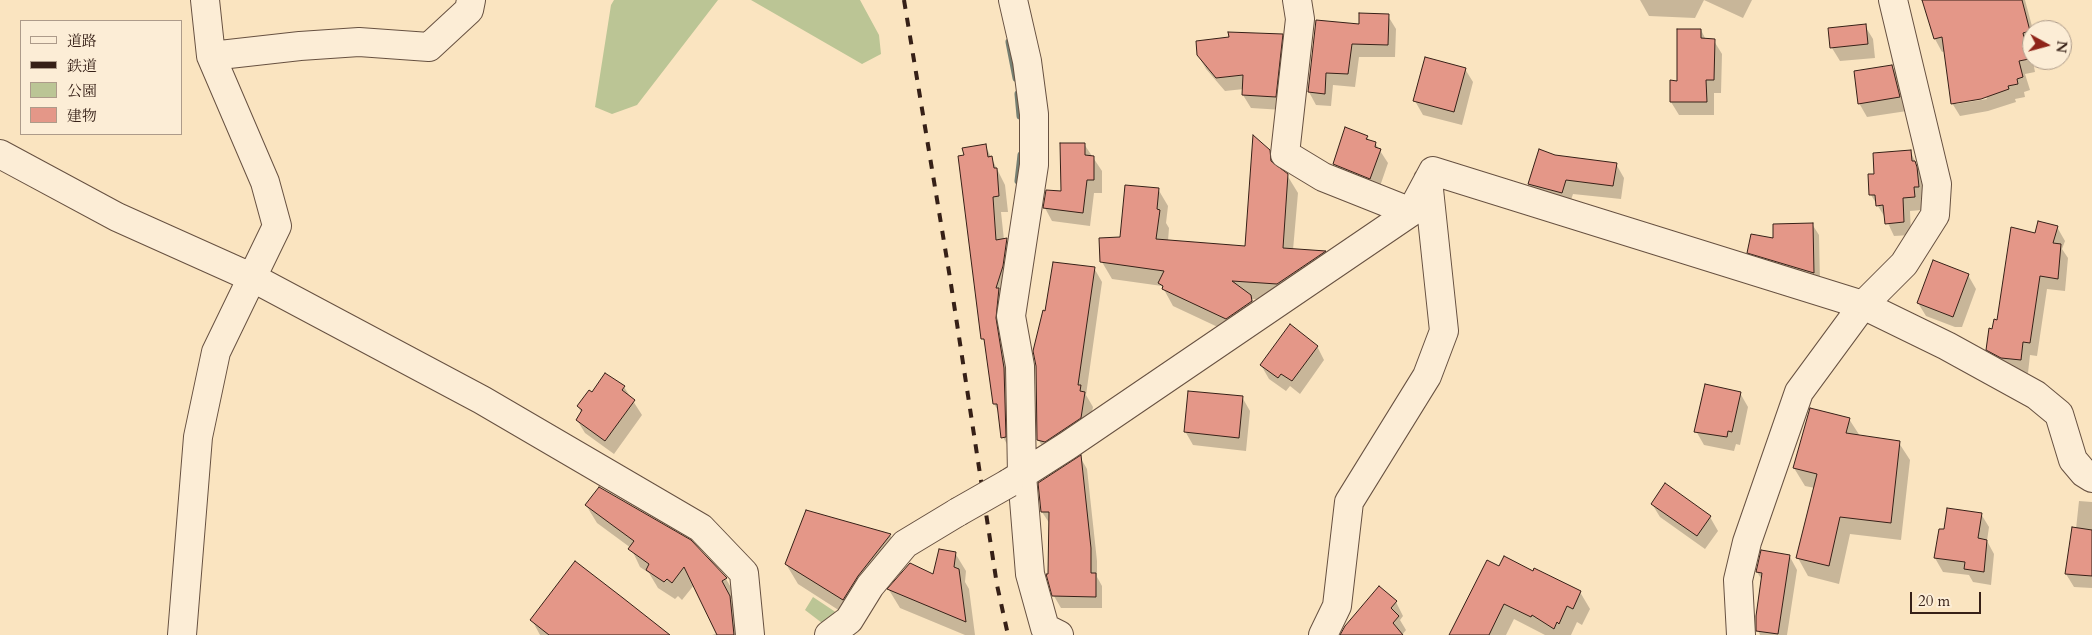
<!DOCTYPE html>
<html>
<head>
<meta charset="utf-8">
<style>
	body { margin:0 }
	#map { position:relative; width:2092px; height:635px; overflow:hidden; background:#fae4c0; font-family:Cardo,"Noto Serif JP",serif }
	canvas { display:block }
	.legend { position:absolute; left:20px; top:20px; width:162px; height:115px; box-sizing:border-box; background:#fcedd6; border:1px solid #ad9b8a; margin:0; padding:6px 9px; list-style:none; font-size:15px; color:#362017 }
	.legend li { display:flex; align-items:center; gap:10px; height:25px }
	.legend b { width:25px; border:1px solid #ad9b8a }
	.north { position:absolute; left:2022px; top:20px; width:50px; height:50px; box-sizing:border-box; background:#fcedd6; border:1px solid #ad9b8a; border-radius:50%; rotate:97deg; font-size:14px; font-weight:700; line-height:20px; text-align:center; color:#362017 }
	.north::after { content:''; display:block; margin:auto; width:18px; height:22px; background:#8f2418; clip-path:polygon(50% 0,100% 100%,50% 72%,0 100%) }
	.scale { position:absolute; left:1910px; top:592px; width:71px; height:22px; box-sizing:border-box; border:2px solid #362017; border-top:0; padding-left:6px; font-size:15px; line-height:18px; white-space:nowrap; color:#362017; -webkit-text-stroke:4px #fcedd6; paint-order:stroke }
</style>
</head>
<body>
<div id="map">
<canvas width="2092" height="635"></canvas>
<ul class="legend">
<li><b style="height:6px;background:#fcedd6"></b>道路</li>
<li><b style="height:6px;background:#362017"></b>鉄道</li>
<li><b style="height:14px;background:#bbc595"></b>公園</li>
<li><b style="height:14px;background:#e49788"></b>建物</li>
</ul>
<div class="north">N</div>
<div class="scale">20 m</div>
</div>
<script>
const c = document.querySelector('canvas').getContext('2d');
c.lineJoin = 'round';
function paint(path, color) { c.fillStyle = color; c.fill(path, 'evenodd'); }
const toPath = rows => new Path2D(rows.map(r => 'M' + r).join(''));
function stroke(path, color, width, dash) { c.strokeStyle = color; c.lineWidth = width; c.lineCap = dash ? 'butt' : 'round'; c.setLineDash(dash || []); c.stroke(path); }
const green = toPath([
	[614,0,718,0,637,105,612,114,595,107,611,5],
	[751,0,860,0,879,35,881,54,862,64],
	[813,597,840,615,826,626,805,610]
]);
const shadow = toPath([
	[1640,0,1704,0,1695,18,1649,16],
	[1704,0,1752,0,1743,18],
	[1923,0,2025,0,2033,30,2032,45,2030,46,2035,72,2025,74,2030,90,2024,92,2025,97,2015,99,2016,102,1988,111,1960,116,1952,103,1945,51,1942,52,1935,39],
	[1986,96,1987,99,1956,104,1956,102],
	[1388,16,1396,29,1395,57,1359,57,1355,87,1333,85,1331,106,1316,105,1309,92,1360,26],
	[1865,26,1873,39,1875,58,1840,61,1832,48],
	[1701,30,1706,40,1714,41,1722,54,1721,93,1714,93,1714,115,1679,115,1671,102],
	[1282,36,1290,49,1283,110,1251,108,1243,95,1244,89,1225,91,1206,69,1198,55],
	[1892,66,1900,80,1907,111,1867,117,1859,103],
	[1465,69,1473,82,1462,125,1423,115,1415,101],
	[1367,137,1370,142,1375,143,1388,163,1378,192,1342,178,1334,164],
	[1084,144,1102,171,1102,193,1094,193,1090,226,1052,221,1045,208,1062,192],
	[985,145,1005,185,1008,212,1001,212,1004,240,1006,240,1016,255,1012,453,1003,437,999,412,994,404,986,344,983,339,965,156],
	[1269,151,1279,169,1287,175,1298,193,1293,250,1325,252,1335,269,1287,301,1252,299,1261,314,1237,336,1173,306,1162,286,1112,279,1102,262,1158,189,1168,206,1166,223,1169,228,1168,241,1247,247],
	[1910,151,1922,175,1925,200,1921,200,1922,210,1910,211,1911,235,1894,236,1886,219,1871,195,1875,175],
	[1555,156,1616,164,1624,178,1621,199,1573,194,1569,206,1537,198,1529,184],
	[1812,224,1819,235,1820,283,1755,263,1749,252],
	[2057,227,2065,241,2062,249,2068,258,2065,291,2047,289,2037,356,2030,355,2028,373,2009,371,1995,363,1988,350,1994,331,2036,234],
	[1094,268,1102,282,1086,395,1093,407,1088,431,1046,453,1038,439,1046,312],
	[1968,275,1976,289,1962,327,1955,327,1926,316,1918,303],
	[1317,346,1324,360,1300,394,1290,386,1286,391,1269,379,1261,365],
	[624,387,642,415,614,454,585,433,577,420,582,413,578,407,592,393],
	[1740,393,1748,407,1740,445,1736,444,1734,451,1704,445,1696,431],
	[1242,397,1250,411,1246,451,1193,445,1185,431],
	[1849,419,1860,436,1899,443,1910,460,1901,540,1850,534,1839,584,1808,576,1798,558,1815,488,1805,486,1794,468],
	[1080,457,1087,469,1097,561,1097,577,1102,586,1102,608,1061,608,1054,596,1049,575,1050,524,1042,512],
	[1665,485,1710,517,1718,531,1705,549,1660,517,1652,504],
	[2079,501,2092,502,2092,588,2074,587,2066,574,2068,556,2070,556,2076,529],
	[586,505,690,541,726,579,736,596,731,599,740,615,742,635,712,635,718,633,694,585,682,600,678,596,675,599,658,588,649,573,640,567,631,548,597,523],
	[1981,514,1989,527,1987,541,1994,554,1991,585,1973,582,1969,575,1943,572,1935,558,1945,530],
	[890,535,901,555,854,620,798,584,786,564],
	[955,553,966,571,965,582,969,589,975,635,965,635,900,608,889,590,934,576],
	[1790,557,1797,570,1787,635,1760,635,1758,630,1762,580,1757,572],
	[1500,568,1533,572,1580,592,1590,609,1582,625,1577,622,1571,635,1545,635,1514,619,1506,635,1451,635],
	[1396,602,1403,616,1400,620,1406,630,1402,635,1349,635],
	[532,620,663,635,540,635]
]);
const stream = toPath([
	[1009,42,1016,78],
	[1018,94,1020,116],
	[1018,181,1021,155]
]);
const building = toPath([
	[1922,0,2022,0,2030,31,2023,33,2029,59,2019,61,2023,77,2017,79,2018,84,2008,86,2009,89,1981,99,1951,104,1942,37,1934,39,1922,0],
	[1359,13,1389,14,1388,45,1352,44,1348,74,1326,73,1325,94,1308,92,1316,20,1359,24,1359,13],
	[1866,24,1868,44,1830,48,1828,28,1866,24],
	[1677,29,1701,29,1701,38,1715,39,1714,80,1706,80,1707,102,1670,102,1670,80,1677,81,1677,29],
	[1228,32,1283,34,1276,97,1242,95,1243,75,1216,78,1197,55,1196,41,1229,37,1228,32],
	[1425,57,1466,68,1454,112,1413,101,1425,57],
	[1892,65,1900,97,1858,104,1854,71,1892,65],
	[1345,127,1368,136,1366,139,1376,142,1375,147,1381,149,1370,179,1333,164,1345,127],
	[1253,135,1270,150,1271,161,1288,174,1283,248,1326,251,1277,284,1232,281,1251,295,1252,301,1226,319,1162,289,1163,286,1158,283,1164,271,1100,262,1099,238,1120,237,1125,185,1159,188,1157,209,1160,210,1156,239,1245,246,1253,135],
	[1060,143,1085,143,1085,155,1094,156,1094,180,1087,180,1083,213,1043,208,1046,190,1061,191,1060,143],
	[986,144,988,157,992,156,994,168,997,168,999,196,993,197,996,240,1007,238,1003,266,996,288,999,288,996,318,1004,368,1006,437,1001,438,997,404,993,404,984,339,981,339,958,156,964,155,962,148,986,144],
	[1539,149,1555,155,1617,163,1613,186,1566,180,1562,193,1528,184,1539,149],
	[1911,150,1912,161,1915,161,1917,167,1919,187,1914,187,1915,197,1903,198,1904,222,1885,224,1883,205,1876,206,1875,195,1869,195,1868,174,1874,174,1873,153,1911,150],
	[2038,221,2058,226,2053,243,2061,244,2058,279,2040,276,2030,343,2023,342,2021,360,2001,358,1986,350,1989,328,1992,329,1994,319,1997,320,2011,227,2035,233,2038,221],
	[1813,223,1814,273,1747,253,1751,234,1773,238,1773,224,1813,223],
	[1933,260,1969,274,1953,317,1917,303,1933,260],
	[1053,262,1095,267,1078,385,1081,385,1080,391,1085,392,1081,418,1045,442,1037,440,1036,366,1033,351,1043,310,1045,311,1053,262],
	[1290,324,1318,346,1292,381,1281,374,1278,378,1260,365,1290,324],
	[605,373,625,386,622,390,635,400,605,441,576,420,582,410,577,406,589,390,592,392,605,373],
	[1705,384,1741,392,1732,432,1728,431,1727,437,1694,432,1705,384],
	[1188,391,1243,396,1239,438,1184,432,1188,391],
	[1810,408,1850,418,1846,433,1900,441,1891,523,1840,517,1829,566,1796,558,1817,474,1793,468,1810,408],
	[1081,455,1091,548,1091,573,1096,573,1096,597,1052,596,1046,574,1048,574,1049,512,1041,512,1038,483,1081,455],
	[1665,483,1711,516,1697,536,1651,504,1665,483],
	[599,487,691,540,727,578,722,581,730,596,734,635,717,635,684,567,672,583,667,579,664,582,646,570,649,564,628,549,634,541,585,505,599,487],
	[1947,508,1982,513,1978,538,1987,540,1984,572,1964,569,1965,562,1934,558,1939,529,1944,529,1947,508],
	[806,510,891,534,858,576,843,600,785,564,806,510],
	[2072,527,2092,530,2092,576,2065,574,2072,527],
	[939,549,956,552,954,567,959,569,966,622,887,589,910,563,933,574,939,549],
	[1761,550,1790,555,1778,634,1756,631,1756,616,1762,573,1756,572,1761,550],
	[1504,556,1533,571,1534,568,1581,591,1573,609,1567,606,1559,624,1557,622,1554,629,1532,615,1531,617,1504,604,1489,635,1449,635,1487,560,1499,566,1504,556],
	[575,561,623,598,670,635,549,635,530,620,575,561],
	[1379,586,1397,601,1391,608,1399,616,1393,623,1403,635,1340,635,1345,626,1379,586]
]);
const minor = toPath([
	[1013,0,1027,61,1034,114,1034,165,1011,316,1020,366,1022,475,1030,574,1045,628,1059,635],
	[1297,0,1300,19,1285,154,1323,177,1411,212],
	[211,56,300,46,359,42,429,47,469,10,471,0],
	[0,154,117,217,253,278,482,400,701,528,744,573,750,635],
	[1009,483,1067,446,1411,212,1433,171,1863,305,1947,346,2036,395,2059,414,2073,460,2084,473,2092,478],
	[182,635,198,437,216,352,277,226,265,182,211,56,205,0],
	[829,635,849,620,870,586,905,544,958,512],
	[1323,635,1337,606,1349,502,1427,376,1444,331,1428,180],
	[1741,635,1738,580,1747,542,1799,392,1863,305,1904,264,1935,215,1937,184,1893,0]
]);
const rail = toPath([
	[904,0,950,278,997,585,1008,635]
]);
const minorBridge = toPath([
	[958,512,1009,483]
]);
paint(green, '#bbc595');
paint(shadow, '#0003');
stroke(stream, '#757f72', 7);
paint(building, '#e49788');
stroke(building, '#362017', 1);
stroke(minor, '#675141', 30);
stroke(minor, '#fcedd6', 28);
stroke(rail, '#362017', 4, [9, 9]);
stroke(minorBridge, '#675141', 30, []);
stroke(minorBridge, '#fcedd6', 28);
</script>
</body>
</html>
